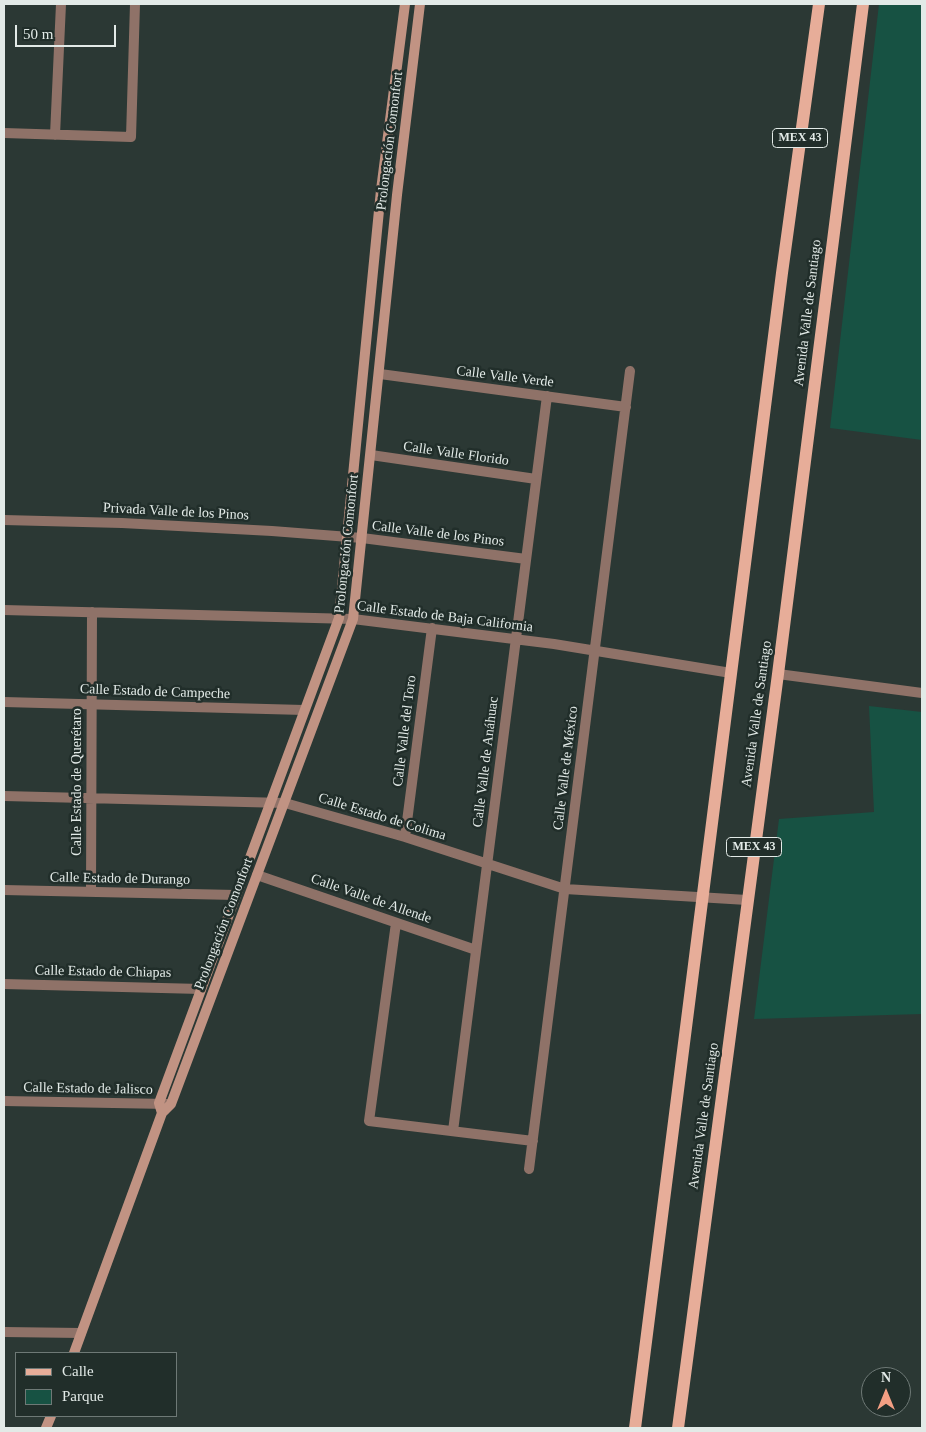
<!DOCTYPE html>
<html>
<head>
<meta charset="utf-8">
<style>
	body { margin:0 }
	#map { position:relative; width:926px; height:1432px; overflow:hidden; background:#2b3834; font-family:Georgia,serif }
	canvas { display:block }
	.frame { position:absolute; inset:0; border:5px solid #e2eae7; pointer-events:none }
	.legend { position:absolute; left:15px; top:1352px; width:162px; height:65px; box-sizing:border-box; background:#212e2a; border:1px solid #6e7976; margin:0; padding:6px 9px; list-style:none; font-size:15px; color:#e2eae7 }
	.legend li { display:flex; align-items:center; gap:10px; height:25px }
	.legend b { width:25px; border:1px solid #6e7976 }
	.north { position:absolute; left:861px; top:1367px; width:50px; height:50px; box-sizing:border-box; background:#212e2a; border:1px solid #6e7976; border-radius:50%; rotate:0deg; font-size:14px; font-weight:700; line-height:20px; text-align:center; color:#e2eae7 }
	.north::after { content:''; display:block; margin:auto; width:18px; height:22px; background:#f39f83; clip-path:polygon(50% 0,100% 100%,50% 72%,0 100%) }
	.scale { position:absolute; left:15px; top:25px; width:101px; height:22px; box-sizing:border-box; border:2px solid #e2eae7; border-top:0; padding-left:6px; font-size:15px; line-height:18px; white-space:nowrap; color:#e2eae7; -webkit-text-stroke:4px #212e2a; paint-order:stroke }
</style>
</head>
<body>
<div id="map">
<canvas width="926" height="1432"></canvas>
<div class="frame"></div>
<ul class="legend">
<li><b style="height:6px;background:#e7ad99"></b>Calle</li>
<li><b style="height:14px;background:#175243"></b>Parque</li>
</ul>
<div class="north">N</div>
<div class="scale">50 m</div>
</div>
<script>
const c = document.querySelector('canvas').getContext('2d');
c.lineJoin = 'round';
function paint(path, color) { c.fillStyle = color; c.fill(path, 'evenodd'); }
const toPath = rows => new Path2D(rows.map(r => 'M' + r).join(''));
function stroke(path, color, width, dash) { c.strokeStyle = color; c.lineWidth = width; c.lineCap = dash ? 'butt' : 'round'; c.setLineDash(dash || []); c.stroke(path); }
function drawText(font, color, halo, rows, align = 'center') {
  c.font = font + ' Georgia,serif'; c.lineWidth = 5; c.setLineDash([]); c.textBaseline = 'middle'; c.strokeStyle = halo; c.fillStyle = color; for (const [text, x, y, turn = 0] of rows) {
    c.save(); c.translate(x, y); c.rotate((+turn || 0) * Math.PI / 180); c.textAlign = isNaN(turn) ? turn : align; if (halo) c.strokeText(text, 0, 0); c.fillText(text, 0, 0); c.restore();
  }
}
const green = toPath([
	[879,4,922,4,922,440,830,428],
	[869,706,922,712,922,1014,754,1019,779,819,874,812]
]);
const street = toPath([
	[4,133,131,137,135,4],
	[55,135,61,4],
	[380,374,626,407],
	[371,455,536,479],
	[4,520,122,523,272,531,362,538,526,559],
	[4,610,353,619,554,644,731,673],
	[778,674,922,693],
	[4,702,304,710],
	[4,796,285,803,405,837,565,889,747,900],
	[405,837,432,628],
	[257,875,476,950],
	[4,890,236,895],
	[91,892,92,612],
	[396,923,369,1121,533,1141],
	[4,984,201,989],
	[4,1101,168,1104],
	[453,1131,547,396],
	[529,1169,630,371],
	[4,1332,81,1333]
]);
const secondary = toPath([
	[162,1113,159,1103,339,618,381,190,405,4],
	[74,1353,162,1113,171,1104,353,619,397,195,420,4],
	[46,1428,51,1416]
]);
const primary = toPath([
	[635,1428,782,273,819,4],
	[678,1428,778,674,863,4]
]);
const shields = [
	[800,138,55],
	[754,847,55]
];
const shieldNames = [
	["MEX 43",800,138],
	["MEX 43",754,847]
];
const streetNames = [
	["Prolongación Comonfort",390,141,-83],
	["Avenida Valle de Santiago",808,313,-83],
	["Calle Valle Verde",505,377,7],
	["Calle Valle Florido",456,454,8],
	["Privada Valle de los Pinos",176,512,3],
	["Calle Valle de los Pinos",438,534,7],
	["Prolongación Comonfort",347,544,-84],
	["Calle Estado de Baja California",445,617,7],
	["Calle Estado de Campeche",155,692,2],
	["Avenida Valle de Santiago",757,714,-82],
	["Calle Valle del Toro",405,731,-83],
	["Calle Valle de Anáhuac",486,762,-83],
	["Calle Valle de México",566,768,-83],
	["Calle Estado de Querétaro",77,782,-90],
	["Calle Estado de Colima",382,817,17],
	["Calle Estado de Durango",120,879,1],
	["Calle Valle de Allende",371,899,19],
	["Prolongación Comonfort",224,924,-69],
	["Calle Estado de Chiapas",103,972,1],
	["Calle Estado de Jalisco",88,1089,1],
	["Avenida Valle de Santiago",704,1116,-82]
];
paint(green, '#175243');
stroke(street, '#8f7268', 10);
stroke(secondary, '#c19383', 10);
stroke(primary, '#e7ad99', 12);
for (const [x, y, w] of shields) { const box = new Path2D(); box.roundRect(x - w / 2, y - 9.5, w, 19, 4); c.fillStyle = '#212e2a'; c.fill(box); stroke(box, '#e2eae7', 1); }
drawText('bold 12px', '#e2eae7', null, shieldNames);
drawText('14px', '#e2eae7', '#212e2a', streetNames);
</script>
</body>
</html>
